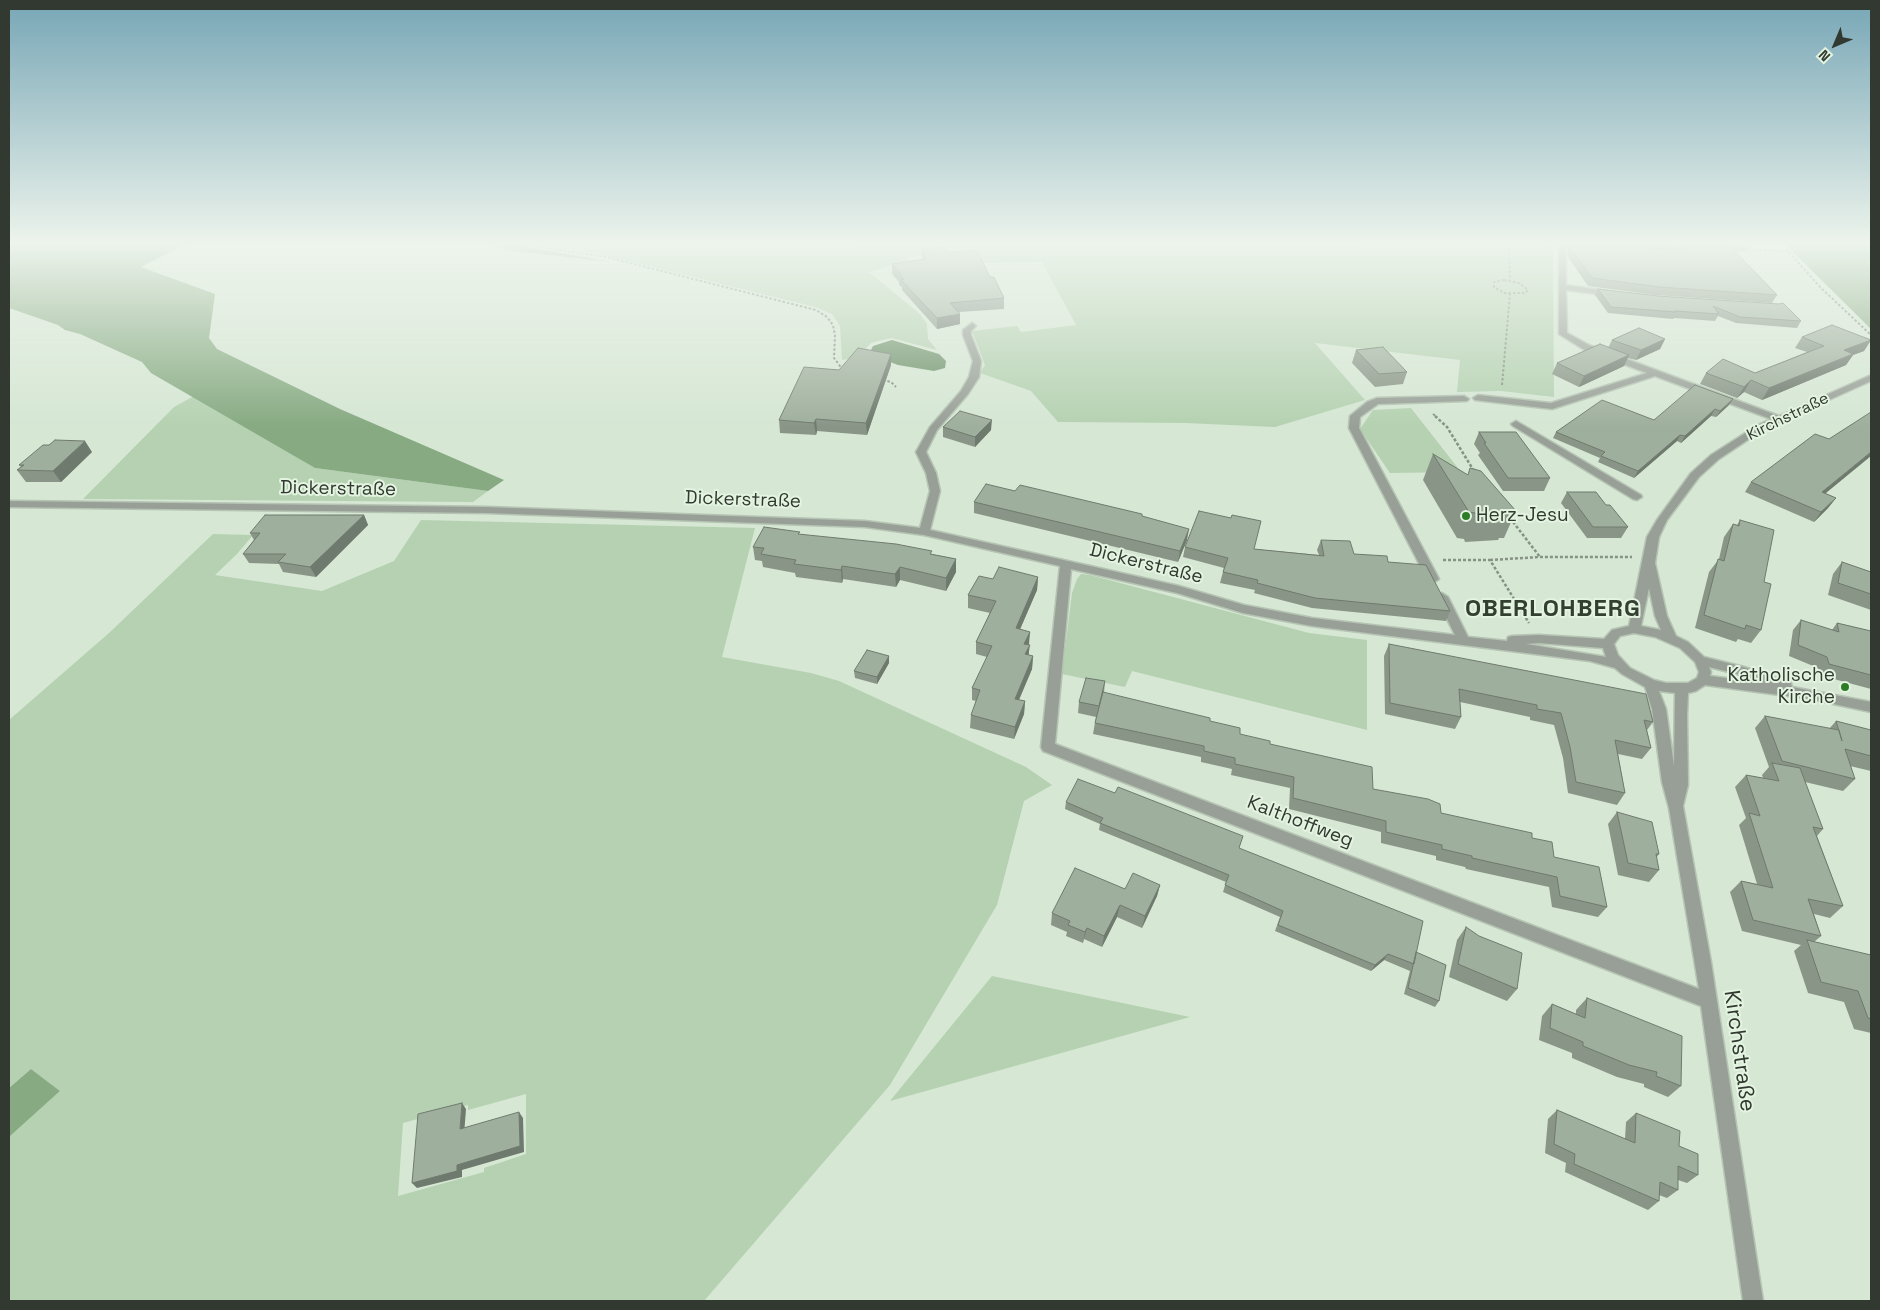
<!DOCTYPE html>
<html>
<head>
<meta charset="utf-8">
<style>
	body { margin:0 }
	#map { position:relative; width:1880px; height:1310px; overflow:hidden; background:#d6e7d4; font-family:"Space Grotesk",sans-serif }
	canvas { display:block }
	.frame { position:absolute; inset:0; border:10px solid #323931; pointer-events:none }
	.north { position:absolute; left:1810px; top:20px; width:50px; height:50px; -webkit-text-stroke:4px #e3f4e1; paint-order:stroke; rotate:225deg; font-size:14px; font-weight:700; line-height:20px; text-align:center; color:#323931 }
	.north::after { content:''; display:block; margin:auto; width:18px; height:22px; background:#323931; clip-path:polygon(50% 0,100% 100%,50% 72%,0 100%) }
</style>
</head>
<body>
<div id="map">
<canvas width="1880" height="1310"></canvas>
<div class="frame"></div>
<div class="north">N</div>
</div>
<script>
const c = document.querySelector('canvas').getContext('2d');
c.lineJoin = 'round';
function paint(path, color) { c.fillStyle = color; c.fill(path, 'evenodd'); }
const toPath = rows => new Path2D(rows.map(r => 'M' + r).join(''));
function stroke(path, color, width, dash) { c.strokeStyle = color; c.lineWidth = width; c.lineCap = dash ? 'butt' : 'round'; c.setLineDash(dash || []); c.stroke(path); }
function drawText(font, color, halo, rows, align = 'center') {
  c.font = font + ' "Space Grotesk",sans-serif'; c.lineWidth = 4; c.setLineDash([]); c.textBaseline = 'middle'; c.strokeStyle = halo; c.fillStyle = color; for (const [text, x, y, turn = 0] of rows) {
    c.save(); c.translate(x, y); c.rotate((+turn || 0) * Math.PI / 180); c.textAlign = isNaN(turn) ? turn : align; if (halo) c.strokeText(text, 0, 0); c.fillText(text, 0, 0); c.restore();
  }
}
const green = toPath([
	[526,244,1553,245,1554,397,1501,391,1457,392,1460,360,1315,343,1365,400,1275,427,1185,423,1058,422,1031,391,980,373,985,365,972,331,1017,326,1021,332,1076,325,1042,262,985,263,977,252,908,257,908,261,869,272,920,314,927,324,928,339,937,350,891,338,871,343,858,357,842,360,840,326,832,314,815,307,632,262,585,251],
	[194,396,315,468,488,491,473,502,83,499,174,407],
	[1411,408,1461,472,1390,473,1360,429,1373,410],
	[421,520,755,528,722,657,811,673,839,681,1026,767,1052,785,1024,801,997,905,890,1085,704,1301,9,1301,9,1137,60,1091,31,1069,9,1088,9,720,109,633,213,534,253,535,237,554,215,575,322,591,394,561],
	[526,1094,526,1154,484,1168,484,1172,398,1196,403,1123,468,1105,468,1110],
	[1081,574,1090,575,1309,633,1367,640,1367,730,1132,671,1125,687,1062,674,1072,593,1077,579],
	[992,976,1190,1017,890,1101]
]);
const forest = toPath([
	[9,244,186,244,141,267,215,294,209,338,217,349,340,409,504,480,488,491,315,468,151,373,142,362,80,334,65,330,58,325,9,308],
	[488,244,513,244,611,262,506,250],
	[1785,244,1871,244,1871,329],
	[31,1069,60,1091,9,1137,9,1088]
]);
const water = toPath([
	[892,340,939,354,946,361,945,368,934,371,898,365,869,354,873,346]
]);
const pathFar1 = toPath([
	[519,244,606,257,816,310,827,317,833,325,835,335,834,358,843,370],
	[1785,244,1788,251,1820,287,1871,335],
	[1509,248,1510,281],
	[1759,250,1788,251],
	[1504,280,1519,283,1528,290,1525,293,1504,293,1494,287,1494,282,1504,280],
	[883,380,891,382,896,387],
	[1502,385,1510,294],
	[1433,414,1437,417]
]);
const path = toPath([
	[1435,416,1447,427,1474,471],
	[1510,518,1540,557],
	[1443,560,1490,560,1529,623],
	[1490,560,1540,557,1632,557]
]);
const minor = toPath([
	[1559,244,1566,244,1566,285,1613,292,1617,294,1613,296,1566,290,1567,333,1589,345,1779,416,1871,375,1871,381,1764,429,1719,459,1699,477,1667,520,1659,537,1655,563,1667,616,1676,636,1688,642,1704,657,1744,667,1791,683,1792,687,1871,702,1871,712,1810,699,1705,685,1696,691,1688,693,1687,715,1688,785,1683,806,1711,962,1763,1301,1743,1301,1701,1006,1043,751,1041,747,1060,566,924,535,865,527,487,513,9,507,9,501,487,507,865,521,920,528,930,491,926,473,916,452,930,427,961,391,969,377,973,361,963,335,963,330,972,323,976,326,971,331,971,335,981,361,979,377,968,394,937,430,926,452,936,473,940,491,930,530,1179,586,1244,605,1312,618,1455,635,1436,597,1442,593,1448,597,1468,637,1507,641,1508,637,1512,636,1539,635,1604,639,1612,630,1629,626,1647,537,1657,520,1691,473,1711,455,1758,425,1771,419,1655,376,1552,409,1475,400,1473,398,1478,395,1551,403,1647,373,1583,349,1559,334,1559,244],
	[1071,569,1177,593,1243,613,1312,626,1590,661,1615,668,1622,674,1645,687,1652,709,1662,782,1669,808,1699,989,1055,744,1071,569],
	[1649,588,1655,616,1661,630,1641,626,1649,588],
	[1634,633,1655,637,1680,648,1695,662,1699,672,1697,678,1688,683,1666,683,1654,680,1630,668,1618,655,1614,644,1620,636,1634,633],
	[1539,643,1603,648,1606,657,1526,644,1539,643],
	[1709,667,1737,674,1765,683,1710,676,1711,672,1709,667],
	[1659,691,1675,693,1674,766,1666,709,1659,691],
	[1665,244,1672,244,1683,254,1679,256,1666,255,1666,251,1671,251,1665,244],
	[1681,244,1707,244,1744,247,1748,249,1744,251,1685,246,1681,244],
	[1464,396,1469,399,1467,401,1378,404,1360,417,1359,428,1439,579,1433,583,1427,579,1349,428,1350,416,1367,402,1377,398,1464,396],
	[1516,421,1641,495,1642,497,1637,500,1633,499,1513,426,1511,424,1516,421]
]);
const wall = toPath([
	[1538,244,1558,244,1557,245],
	[1567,244,1669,244,1667,249,1646,248,1681,250,1674,244,1728,244,1777,295,1772,303,1655,295,1588,286,1568,257],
	[922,249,947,253,990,277,1004,298,1004,309,959,312,960,314,960,324,937,329,902,290,902,287,899,285,899,282,892,274,892,264,922,259],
	[1598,289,1658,296,1801,321,1797,328,1736,323,1718,316,1715,321,1674,318,1673,319,1608,313,1595,295],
	[1802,337,1871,340,1864,351,1853,355,1846,365,1762,400,1744,392,1737,398,1700,384,1706,373,1755,373,1807,352,1795,348],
	[1665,339,1660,349,1636,360,1628,358,1624,366,1579,387,1552,374,1557,363,1608,348,1612,340],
	[1356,350,1407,372,1403,384,1375,387,1352,363],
	[891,365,867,435,817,431,816,435,780,433,779,420,839,370],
	[1729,405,1716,417,1711,416,1681,443,1677,441,1634,478,1598,462,1600,458,1553,438,1556,432,1654,420],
	[943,427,991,430,975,447,943,437],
	[1479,432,1550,478,1544,491,1503,491,1478,455,1480,453,1474,444],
	[92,452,61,482,26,482,17,470,21,467,19,465],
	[1433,454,1516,511,1504,538,1499,538,1498,540,1465,542,1464,539,1457,538,1423,480],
	[1751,482,1825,493,1836,498,1828,508,1814,522,1745,492],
	[1015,491,1142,516,1187,540,1178,562,974,513,974,502],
	[1567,492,1606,505,1628,527,1621,538,1587,538,1561,503],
	[364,515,368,525,316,577,283,572,279,564,249,563,243,554,254,540,250,533],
	[1740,520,1764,582,1761,630,1751,643,1738,639,1736,642,1695,628,1709,572,1719,559,1724,537,1733,524,1737,525],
	[800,535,932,554,956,559,956,572,946,591,900,580,896,587,843,579,842,583,796,577,795,573,763,567,762,561,755,560,753,547],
	[1321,540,1354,554,1388,562,1450,611,1446,621,1312,608,1254,593,1255,590,1220,583,1224,568,1183,557,1185,547,1254,549,1319,555,1317,550],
	[1842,562,1871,572,1871,610,1828,595,1833,574],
	[1038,577,1037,590,1020,629,1030,632,1028,645,1029,655,1033,656,1032,669,1019,700,1025,701,1024,714,1014,739,970,728,971,715,976,701,972,700,972,688,987,657,976,654,976,642,990,613,968,608,968,595,993,579],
	[1801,620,1832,630,1837,623,1871,631,1871,689,1819,675,1818,668,1789,656,1793,630],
	[1389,644,1653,722,1647,730,1651,748,1642,759,1618,754,1625,793,1617,805,1568,793,1563,758,1554,725,1530,720,1530,717,1460,702,1461,717,1455,729,1385,714,1384,656],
	[889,656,889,663,877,684,855,678,854,671],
	[1105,681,1104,693,1210,721,1240,734,1270,744,1373,789,1441,813,1532,838,1554,857,1607,907,1598,917,1552,907,1549,887,1466,869,1465,867,1436,860,1436,856,1381,843,1381,832,1289,809,1290,788,1231,775,1232,769,1201,762,1201,757,1093,734,1096,717,1078,713,1079,702],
	[1765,716,1829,729,1836,721,1871,730,1871,771,1850,766,1855,779,1843,791,1805,782,1823,829,1817,836,1843,906,1830,918,1814,914,1821,936,1814,942,1871,955,1871,1033,1854,1029,1844,1002,1808,993,1794,951,1801,945,1742,931,1730,892,1741,881,1757,884,1739,825,1746,818,1735,787,1746,775,1763,778,1762,775,1769,767,1755,728],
	[1066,802,1239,849,1416,953,1439,1001,1435,1007,1404,994,1410,971,1384,960,1371,971,1275,931,1280,917,1223,892,1226,882,1099,830,1100,824,1065,809],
	[1617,812,1659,854,1656,858,1659,870,1649,882,1618,875,1608,824],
	[1160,885,1157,896,1142,928,1117,917,1102,947,1084,939,1083,943,1066,936,1067,932,1051,925,1052,913,1125,889],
	[1466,927,1517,989,1507,1001,1449,977,1457,940],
	[1587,998,1681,1086,1668,1097,1644,1087,1644,1084,1617,1077,1572,1058,1572,1053,1539,1040,1542,1016,1552,1004,1576,1014,1576,1010],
	[1557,1110,1625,1139,1626,1122,1636,1113,1679,1146,1698,1175,1687,1183,1678,1180,1678,1190,1667,1198,1659,1195,1659,1201,1648,1210,1565,1172,1566,1163,1545,1153,1548,1119]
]);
const shadedWall = toPath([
	[960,314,960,324,937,329,937,318],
	[1665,339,1660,349,1636,360,1641,350],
	[1871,340,1864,351,1853,355,1846,365,1762,400,1769,388,1844,350],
	[891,354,891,365,867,435,866,423],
	[1629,355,1624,366,1579,387,1584,376],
	[1751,380,1744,392,1737,398,1744,387],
	[1733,399,1729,405,1716,417,1720,411],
	[1715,409,1711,416,1681,443,1685,436],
	[816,419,817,431,816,435,814,423],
	[992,420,991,430,975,447,975,437],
	[1680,435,1677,441,1634,478,1638,471],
	[85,441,92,452,61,482,53,471],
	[1871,452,1871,456,1815,502,1822,492],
	[1836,498,1828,508,1814,522,1821,512],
	[364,515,368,525,316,577,310,567],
	[1189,529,1187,540,1178,562,1180,551],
	[956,559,956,572,946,591,946,578],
	[842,566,843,579,842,583,841,570],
	[900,567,900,580,896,587,895,574],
	[1038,577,1037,590,1015,641,1016,628],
	[1030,632,1029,644,1023,657,1024,644],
	[1030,645,1028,658,1025,654],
	[889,656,889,663,877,684,877,677],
	[1033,656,1032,669,1014,711,1015,699],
	[1025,701,1024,714,1014,739,1015,727],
	[1160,885,1157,896,1142,928,1145,916],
	[1120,905,1117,917,1102,947,1104,936],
	[1087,928,1084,939,1083,943,1085,932],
	[1388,954,1384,960,1371,971,1375,965],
	[462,1103,466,1109,464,1135,460,1129],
	[519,1112,523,1118,524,1152,462,1170,462,1177,417,1188,412,1183,457,1165]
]);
const building = toPath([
	[1571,244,1642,244,1647,248,1683,250,1689,247,1685,244,1728,244,1777,295,1659,287,1592,278,1571,249,1571,244],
	[944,247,947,253,977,250,990,277,994,277,1004,298,950,303,960,314,937,318,901,280,904,279,899,275,901,274,892,264,926,259,922,249,944,247],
	[1598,289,1658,296,1779,304,1783,303,1801,321,1740,317,1713,306,1719,314,1675,311,1676,312,1611,307,1598,289],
	[1832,325,1871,340,1844,350,1853,354,1769,388,1751,380,1744,387,1706,373,1723,359,1755,373,1824,346,1802,337,1832,325],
	[1639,328,1665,339,1641,350,1612,340,1639,328],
	[1600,344,1629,355,1584,376,1557,363,1600,344],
	[1383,347,1407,372,1379,374,1356,350,1383,347],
	[858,348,891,354,866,423,816,419,814,423,779,420,804,367,839,370,858,348],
	[1695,385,1733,399,1720,411,1715,409,1685,436,1680,435,1638,471,1601,456,1605,452,1556,432,1602,400,1654,420,1695,385],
	[960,411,992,420,975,437,943,427,960,411],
	[1871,412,1871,452,1822,492,1836,498,1821,512,1751,482,1815,434,1829,439,1871,412],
	[1479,432,1516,432,1550,478,1508,478,1484,443,1486,443,1479,432],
	[55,440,85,441,53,471,17,470,24,465,19,465,43,445,49,445,55,440],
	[1433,454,1468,475,1470,468,1481,471,1516,511,1508,511,1510,514,1477,515,1475,513,1469,512,1433,454],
	[986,484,1015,491,1020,485,1142,514,1142,516,1189,529,1180,551,974,502,986,484],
	[1567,492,1596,492,1606,505,1610,505,1628,527,1593,527,1567,492],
	[1199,511,1231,518,1232,515,1261,521,1254,549,1324,556,1321,540,1350,541,1354,554,1387,556,1388,562,1426,565,1450,611,1315,598,1257,583,1258,580,1223,572,1228,558,1185,547,1199,511],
	[265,515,364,515,310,567,278,562,286,554,243,554,260,533,250,533,265,515],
	[1740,520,1774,530,1764,582,1771,584,1761,630,1746,625,1745,629,1704,615,1718,559,1724,561,1733,524,1739,526,1740,520],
	[764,527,800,532,798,534,896,544,932,551,930,554,956,559,946,578,900,567,895,574,842,566,841,570,794,564,796,560,761,554,764,548,753,547,764,527],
	[1842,562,1871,572,1871,594,1838,583,1842,562],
	[999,567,1038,577,1016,628,1030,632,1024,644,1030,645,1025,654,1033,656,1015,699,1025,701,1015,727,971,715,980,690,972,688,992,646,976,642,996,601,968,595,979,576,993,579,999,567],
	[1801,620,1839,632,1837,623,1871,631,1871,675,1829,664,1827,657,1798,645,1801,620],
	[1389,644,1646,694,1653,722,1644,720,1651,748,1615,740,1625,793,1576,782,1570,747,1561,713,1537,709,1537,705,1459,689,1461,717,1390,703,1389,644],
	[867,650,889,656,877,677,854,671,867,650],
	[1086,678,1105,681,1099,706,1079,702,1086,678],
	[1103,692,1210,718,1210,721,1240,728,1240,734,1270,741,1270,744,1372,767,1373,789,1428,799,1440,804,1441,813,1532,833,1532,838,1552,842,1554,857,1599,867,1607,907,1560,896,1557,877,1472,858,1472,856,1442,849,1442,845,1386,832,1386,821,1293,798,1294,777,1235,764,1235,758,1204,751,1204,746,1095,723,1103,692],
	[1765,716,1839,730,1842,741,1836,721,1871,730,1871,756,1845,749,1855,779,1782,761,1765,716],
	[1772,763,1800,768,1823,829,1813,827,1843,906,1808,899,1821,936,1753,920,1741,881,1773,888,1749,813,1760,816,1746,775,1779,781,1772,763],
	[1078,779,1115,793,1118,787,1243,836,1239,848,1423,921,1414,964,1388,954,1375,965,1278,925,1283,911,1225,885,1229,875,1100,823,1103,818,1066,802,1078,779],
	[1617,812,1652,822,1659,854,1656,854,1659,870,1628,863,1617,812],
	[1075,868,1125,889,1133,873,1160,885,1145,916,1120,905,1104,936,1087,928,1085,932,1068,925,1070,921,1052,913,1075,868],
	[1466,927,1479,936,1522,953,1517,989,1458,964,1466,927],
	[1807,940,1871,955,1871,1019,1868,1018,1858,991,1821,982,1807,940],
	[1416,952,1446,965,1439,1001,1408,988,1416,952],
	[1587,998,1682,1036,1681,1086,1656,1076,1657,1072,1629,1065,1583,1046,1583,1042,1550,1028,1552,1004,1585,1018,1587,998],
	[462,1103,460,1129,519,1112,520,1146,457,1165,457,1171,412,1183,418,1114,462,1103],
	[1557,1110,1635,1143,1636,1113,1680,1131,1679,1146,1698,1154,1698,1175,1678,1166,1678,1190,1660,1182,1659,1201,1574,1164,1575,1154,1554,1144,1557,1110]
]);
const markers = [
	[1466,516,5,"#2e7d26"],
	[1845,687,5,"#2e7d26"]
];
const farStreetnames = [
	["Kirchstraße",1788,417,-26]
];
const streetNames = [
	["Dickerstraße",338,489,1],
	["Dickerstraße",743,500,2],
	["Dickerstraße",1146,564,14],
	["Kalthoffweg",1300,822,21]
];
const poiNames = [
	["Herz-Jesu",1476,516],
	["Katholische",1835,676,"right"],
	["Kirche",1835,698,"right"]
];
const nearStreetnames = [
	["Kirchstraße",1739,1051,82]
];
const districtNames = [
	["OBERLOHBERG",1553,609]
];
paint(green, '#b5d1b1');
paint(forest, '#87aa82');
paint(water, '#6e916a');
stroke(minor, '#b5c4b3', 3);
stroke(pathFar1, '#869284', 2, [2.5, 2]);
stroke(path, '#869284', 2.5, [3, 2]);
paint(minor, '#989f97');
paint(wall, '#899687');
paint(shadedWall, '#6f7a6e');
paint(building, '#9faf9d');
stroke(building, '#6f7a6e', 1);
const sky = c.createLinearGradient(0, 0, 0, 427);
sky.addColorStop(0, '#77a6b6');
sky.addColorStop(0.57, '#edf4ec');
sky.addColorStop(1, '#edf4ec00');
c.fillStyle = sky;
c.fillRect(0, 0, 1880, 427);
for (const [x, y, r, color] of markers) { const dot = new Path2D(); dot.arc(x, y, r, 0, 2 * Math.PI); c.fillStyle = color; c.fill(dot); stroke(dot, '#e3f4e1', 2); }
drawText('16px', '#323931', '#e3f4e1', farStreetnames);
drawText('19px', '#323931', '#e3f4e1', streetNames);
drawText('19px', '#323931', '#e3f4e1', poiNames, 'left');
drawText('22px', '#323931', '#e3f4e1', nearStreetnames);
c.letterSpacing = '1px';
drawText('bold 24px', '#334031', '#e3f4e1', districtNames);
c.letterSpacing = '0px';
</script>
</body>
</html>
